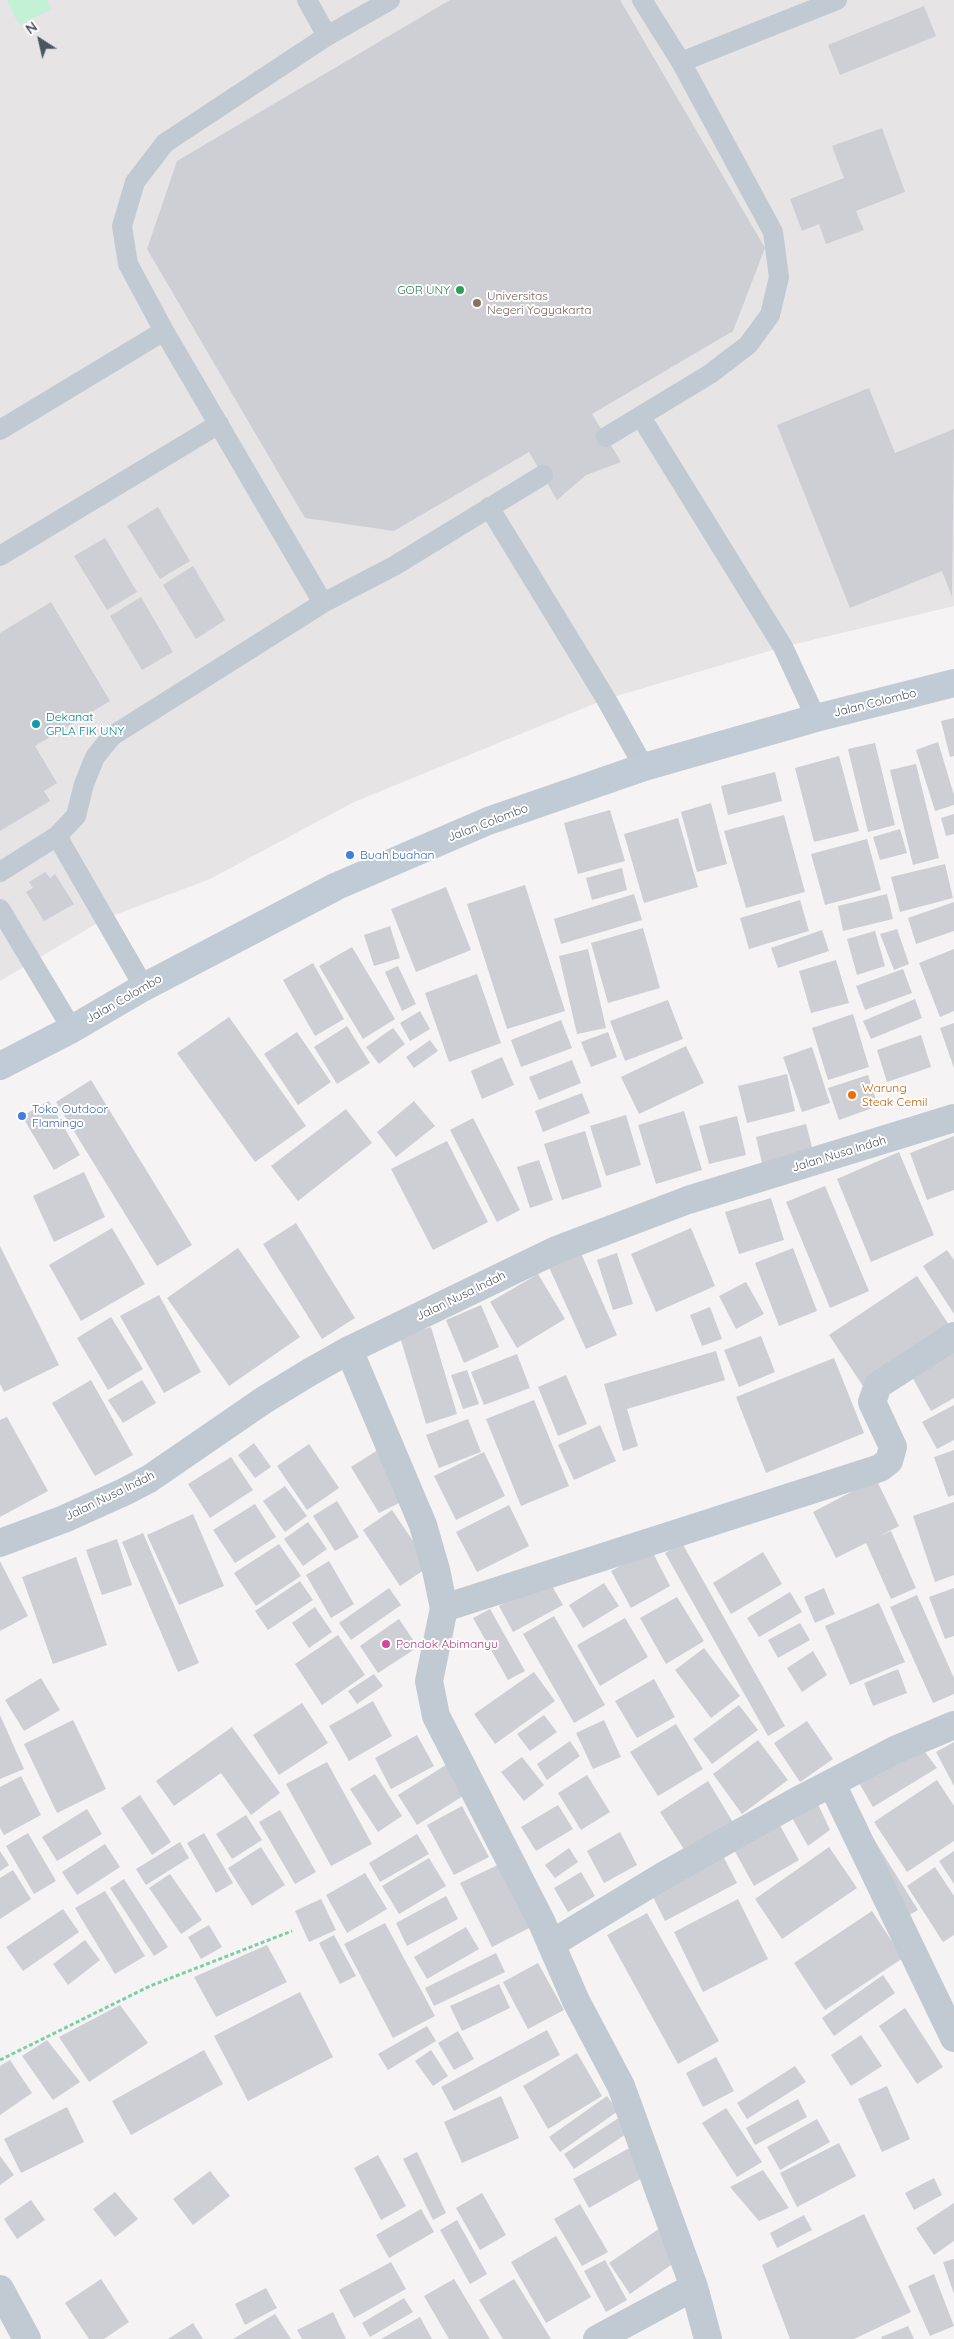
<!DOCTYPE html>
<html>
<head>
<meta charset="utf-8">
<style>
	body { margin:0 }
	#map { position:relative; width:954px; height:2339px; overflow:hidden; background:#f5f3f3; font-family:Quicksand,sans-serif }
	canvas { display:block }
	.north { position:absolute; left:15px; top:15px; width:50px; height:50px; -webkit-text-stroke:4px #fff; paint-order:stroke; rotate:325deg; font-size:14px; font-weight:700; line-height:20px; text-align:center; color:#4a5661 }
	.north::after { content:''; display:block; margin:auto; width:18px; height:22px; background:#4a5661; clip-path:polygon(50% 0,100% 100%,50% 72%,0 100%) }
</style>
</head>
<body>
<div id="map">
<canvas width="954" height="2339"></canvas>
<div class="north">N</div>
</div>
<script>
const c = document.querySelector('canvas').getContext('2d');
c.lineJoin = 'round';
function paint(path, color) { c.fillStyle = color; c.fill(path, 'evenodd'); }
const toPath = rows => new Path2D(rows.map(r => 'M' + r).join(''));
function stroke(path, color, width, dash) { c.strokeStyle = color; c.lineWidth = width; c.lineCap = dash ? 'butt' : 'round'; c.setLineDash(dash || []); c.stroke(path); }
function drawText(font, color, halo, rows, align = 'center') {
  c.font = font + ' Quicksand,sans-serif'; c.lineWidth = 4; c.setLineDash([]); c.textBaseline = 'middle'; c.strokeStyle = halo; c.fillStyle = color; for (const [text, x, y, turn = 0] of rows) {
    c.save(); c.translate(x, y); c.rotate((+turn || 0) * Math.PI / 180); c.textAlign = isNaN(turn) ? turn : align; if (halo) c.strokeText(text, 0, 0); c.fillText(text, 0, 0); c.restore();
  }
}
const education = toPath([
	[0,0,954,0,954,606,783,647,606,699,354,802,210,879,104,919,0,981]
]);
const green = toPath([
	[7,0,47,0,52,9,19,25]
]);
const building = toPath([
	[450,0,620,0,765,248,733,331,592,414,621,462,586,475,557,500,529,452,394,531,305,518,147,249,177,161],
	[924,6,936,36,840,75,828,45],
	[882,128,905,192,856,211,864,230,826,244,819,224,802,231,790,199,844,178,832,146],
	[869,388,895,453,954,429,952,597,942,571,850,608,777,425],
	[158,507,190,561,160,579,127,526],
	[105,538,137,592,107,610,74,556],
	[193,566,225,620,196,639,163,585],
	[141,597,173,652,142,670,110,616],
	[51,602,110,701,35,746,57,783,44,791,50,801,0,831,0,633],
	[954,718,954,756,950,757,941,721],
	[938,742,954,795,954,805,935,811,916,750],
	[875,743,895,825,868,832,848,749],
	[839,756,859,831,814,842,795,768],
	[916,764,939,858,913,865,890,770],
	[775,772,782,801,728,815,721,786],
	[711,803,727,864,697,872,681,812],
	[610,810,625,861,578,874,564,823],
	[954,814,954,834,946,836,941,818],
	[784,815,805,892,746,908,724,831],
	[678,818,698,887,644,903,624,834],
	[900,829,907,853,880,860,873,837],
	[867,839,881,890,825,905,811,854],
	[945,864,953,898,900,912,891,877],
	[622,868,627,890,592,900,586,878],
	[45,872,50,878,55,874,74,904,44,921,26,892,33,888,29,882],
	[525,885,565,1011,507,1029,467,904],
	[446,887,471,950,416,972,391,909],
	[634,894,642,920,561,944,554,919],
	[887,894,893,919,843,931,838,906],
	[800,900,809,931,749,949,740,918],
	[954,902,954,931,916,944,908,918],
	[390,926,400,958,374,966,364,935],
	[643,928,660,988,608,1003,591,943],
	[897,929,909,964,894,970,880,934],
	[822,930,829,951,778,968,771,948],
	[875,931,885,966,857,975,847,939],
	[352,947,395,1019,363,1039,319,966],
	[588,949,606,1028,577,1034,559,956],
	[954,949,954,1011,940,1017,919,963],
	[836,960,849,1003,811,1013,799,971],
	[313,963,344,1019,315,1036,283,980],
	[398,966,416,1004,402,1011,385,972],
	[903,969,912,993,865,1010,856,986],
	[477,974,501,1043,449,1062,425,993],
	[915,999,922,1018,871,1039,863,1021],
	[668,1000,683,1039,625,1061,610,1021],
	[420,1011,430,1029,410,1041,400,1023],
	[853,1014,869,1067,828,1080,812,1028],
	[229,1017,306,1126,255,1162,177,1053],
	[561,1020,572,1048,521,1067,511,1040],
	[954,1023,954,1068,940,1028],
	[347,1026,370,1063,337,1084,314,1047],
	[393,1028,405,1044,379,1064,366,1047],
	[297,1032,331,1082,298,1105,264,1054],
	[608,1032,617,1057,591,1067,581,1042],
	[921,1035,931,1067,887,1082,877,1050],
	[430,1040,438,1051,414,1068,406,1057],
	[686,1046,704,1083,639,1114,621,1077],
	[812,1047,830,1103,802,1112,783,1057],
	[502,1057,514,1085,482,1099,471,1071],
	[572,1060,581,1083,539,1100,529,1077],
	[787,1074,795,1111,747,1123,738,1086],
	[868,1075,878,1106,839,1120,828,1088],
	[91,1080,192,1245,157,1266,56,1102],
	[582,1093,590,1113,543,1132,535,1111],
	[49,1101,80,1155,54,1170,22,1116],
	[414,1101,435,1126,396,1157,377,1132],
	[346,1109,372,1143,298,1201,271,1166],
	[684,1111,702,1170,656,1184,638,1125],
	[626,1115,641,1165,606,1176,590,1126],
	[737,1116,746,1155,709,1164,699,1126],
	[473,1118,520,1210,497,1222,450,1130],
	[806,1124,813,1151,762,1163,756,1137],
	[585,1131,602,1187,562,1200,544,1144],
	[954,1136,954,1190,927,1200,910,1153],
	[447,1141,488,1222,433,1250,391,1169],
	[899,1152,934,1235,871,1262,837,1179],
	[539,1160,553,1200,530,1208,517,1167],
	[84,1172,105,1217,54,1242,33,1196],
	[825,1186,869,1291,830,1308,786,1202],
	[771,1198,784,1240,739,1254,725,1212],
	[296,1223,355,1318,322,1339,263,1244],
	[112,1228,145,1284,81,1321,49,1265],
	[691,1228,715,1286,656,1312,631,1254],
	[0,1246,59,1365,4,1392,0,1384],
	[238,1248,300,1337,229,1386,167,1298],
	[793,1248,817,1311,779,1326,755,1263],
	[947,1250,954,1260,954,1314,923,1266],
	[580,1251,617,1335,586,1349,548,1265],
	[617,1253,633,1304,613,1310,597,1260],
	[538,1274,565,1319,517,1348,490,1302],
	[917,1276,951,1328,863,1386,829,1335],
	[746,1282,764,1314,736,1329,719,1296],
	[159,1295,201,1372,164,1393,120,1316],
	[481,1305,499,1347,464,1363,446,1320],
	[710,1307,722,1339,702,1346,690,1315],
	[111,1317,143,1369,108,1390,77,1338],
	[431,1327,457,1414,426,1424,400,1337],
	[761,1336,775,1372,739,1387,724,1350],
	[954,1350,954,1398,931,1411,911,1375],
	[716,1351,725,1380,627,1409,638,1446,623,1451,604,1384],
	[517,1354,530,1388,484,1405,471,1372],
	[834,1358,864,1433,766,1473,736,1397],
	[467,1370,479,1404,463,1409,451,1375],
	[566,1375,587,1424,558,1436,538,1387],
	[91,1380,133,1455,95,1476,52,1403],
	[142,1380,156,1403,123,1423,108,1400],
	[534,1400,569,1486,521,1506,486,1419],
	[954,1405,954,1440,937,1449,922,1422],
	[7,1417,48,1491,0,1517,0,1420],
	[468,1419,481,1452,439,1468,426,1435],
	[600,1425,616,1461,574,1480,558,1445],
	[254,1443,271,1467,255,1478,238,1455],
	[309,1444,339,1488,307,1510,277,1466],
	[381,1448,405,1500,379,1513,351,1467],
	[954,1450,954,1495,948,1497,934,1457],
	[484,1452,505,1496,456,1520,434,1476],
	[231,1457,253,1490,210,1518,188,1484],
	[876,1479,899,1526,878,1537,891,1531,916,1588,891,1599,866,1543,836,1558,813,1512],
	[285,1486,307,1516,285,1532,263,1501],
	[337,1501,359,1537,335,1551,313,1516],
	[954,1502,954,1575,935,1582,913,1516],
	[255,1504,276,1537,235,1563,213,1530],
	[509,1505,529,1546,477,1572,456,1532],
	[392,1510,430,1566,400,1586,363,1530],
	[193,1514,224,1586,179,1605,147,1535],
	[308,1522,327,1549,303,1566,284,1539],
	[143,1533,199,1663,178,1672,122,1542],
	[117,1539,132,1585,102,1595,86,1550],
	[682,1543,785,1726,768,1736,665,1553],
	[279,1544,301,1576,256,1606,234,1573],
	[651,1549,670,1586,631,1608,611,1571],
	[763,1552,782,1584,731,1614,713,1583],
	[76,1557,107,1645,53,1664,22,1577],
	[0,1561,28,1616,0,1631],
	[329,1561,354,1604,331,1618,306,1575],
	[548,1579,563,1605,513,1632,499,1606],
	[300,1581,313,1600,268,1630,255,1611],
	[604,1583,619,1606,583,1628,569,1605],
	[389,1588,401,1605,351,1640,339,1623],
	[824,1588,835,1614,815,1623,804,1597],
	[954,1588,954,1636,945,1639,929,1597],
	[790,1592,802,1612,759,1637,747,1618],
	[917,1595,954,1678,954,1694,933,1703,890,1607],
	[677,1597,704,1641,666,1664,640,1618],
	[879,1603,905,1662,850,1685,825,1626],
	[315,1607,332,1632,309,1648,292,1623],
	[490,1609,525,1671,508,1680,473,1618],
	[554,1616,605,1705,574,1723,523,1634],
	[625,1618,648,1657,600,1686,577,1645],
	[399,1619,418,1647,378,1673,360,1646],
	[800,1623,810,1640,778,1658,768,1640],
	[338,1635,365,1675,322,1705,295,1664],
	[704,1648,740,1696,711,1718,675,1670],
	[813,1651,827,1675,802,1692,787,1668],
	[898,1669,907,1693,873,1706,864,1683],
	[534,1672,555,1701,495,1744,474,1714],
	[374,1674,383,1686,357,1704,348,1691],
	[41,1678,60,1710,24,1731,5,1700],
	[654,1679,675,1717,637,1738,615,1701],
	[373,1701,392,1736,349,1761,329,1726],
	[302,1703,328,1743,279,1775,253,1735],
	[739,1705,758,1730,712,1764,693,1739],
	[0,1715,24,1769,0,1779],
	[544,1715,557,1732,530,1751,517,1734],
	[73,1720,106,1789,57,1813,24,1744],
	[604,1720,621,1757,593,1769,576,1733],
	[807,1721,833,1759,800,1782,774,1743],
	[676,1724,703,1769,658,1796,630,1752],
	[232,1727,280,1793,251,1815,221,1773,174,1806,156,1781],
	[417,1735,434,1766,391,1789,375,1758],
	[758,1740,788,1780,742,1814,713,1774],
	[570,1741,580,1756,547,1780,537,1764],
	[954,1742,954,1786,936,1752],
	[919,1744,937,1768,873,1807,855,1776],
	[522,1757,544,1785,524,1801,501,1772],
	[327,1762,372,1844,331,1866,286,1784],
	[449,1763,466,1794,417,1825,398,1795],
	[375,1774,402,1816,378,1832,350,1789],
	[587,1775,610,1812,581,1830,558,1793],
	[21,1776,41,1815,4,1835,0,1828,0,1787],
	[937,1780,954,1806,954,1841,907,1872,874,1822],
	[708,1781,734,1824,687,1854,660,1812],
	[140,1795,171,1842,152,1855,121,1808],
	[817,1802,830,1830,808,1846,791,1816],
	[558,1805,573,1829,536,1851,521,1827],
	[462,1806,489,1857,454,1875,427,1825],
	[87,1809,102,1834,57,1861,42,1837],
	[280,1810,316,1872,295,1884,259,1822],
	[246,1815,262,1840,232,1859,216,1834],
	[778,1822,799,1860,754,1886,733,1848],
	[868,1830,918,1910,907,1916],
	[620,1832,637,1865,604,1883,587,1851],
	[28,1833,56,1881,34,1894,6,1846],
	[204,1833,233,1883,216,1893,187,1843],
	[417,1834,429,1854,380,1882,369,1863],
	[180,1842,189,1858,146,1885,136,1869],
	[105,1844,120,1867,77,1895,62,1872],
	[261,1847,285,1885,252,1906,228,1868],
	[829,1847,857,1888,782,1939,755,1899],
	[569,1848,578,1862,555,1878,545,1865],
	[0,1851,9,1865,0,1871],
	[954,1851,954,1884,939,1861],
	[723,1856,737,1883,665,1921,651,1893],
	[429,1858,446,1886,399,1914,382,1886],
	[504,1862,539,1923,492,1947,460,1883],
	[935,1867,954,1896,954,1935,943,1942,907,1886],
	[13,1870,31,1899,0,1919,0,1878],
	[581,1872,595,1896,568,1912,554,1888],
	[365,1873,387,1909,347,1933,326,1895],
	[170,1874,202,1920,181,1934,149,1888],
	[124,1879,168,1947,154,1956,110,1888],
	[105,1891,145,1956,115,1974,75,1908],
	[446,1896,458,1919,407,1946,396,1923],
	[321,1899,336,1930,309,1942,295,1911],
	[738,1899,768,1959,703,1992,674,1932],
	[63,1909,79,1932,23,1971,6,1947],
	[872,1911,903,1958,825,2010,794,1963],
	[647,1913,719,2041,678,2064,607,1935],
	[385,1923,435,2016,393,2038,344,1944],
	[209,1925,222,1947,201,1959,188,1937],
	[466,1927,479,1949,427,1979,414,1957],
	[334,1935,356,1976,340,1984,319,1943],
	[85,1940,100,1960,68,1985,53,1964],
	[267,1945,287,1982,216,2017,194,1977],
	[496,1953,505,1972,434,2006,425,1988],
	[538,1963,564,2010,528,2029,503,1982],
	[883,1975,895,1993,834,2036,822,2018],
	[499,1984,510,2008,462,2031,450,2006],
	[300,1992,333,2057,248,2101,214,2036],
	[120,2005,148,2043,89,2082,59,2037],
	[905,2008,943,2067,917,2084,879,2026],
	[427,2026,436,2041,388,2070,378,2054],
	[547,2030,560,2055,454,2111,441,2087],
	[458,2031,474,2059,454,2070,438,2043],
	[861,2035,882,2066,851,2086,831,2055],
	[47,2040,80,2082,53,2100,22,2056],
	[204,2050,223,2084,131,2135,112,2101],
	[431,2050,448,2076,433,2086,415,2061],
	[577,2053,602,2096,548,2129,523,2086],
	[716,2057,734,2091,703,2107,686,2073],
	[10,2060,32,2093,0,2115,0,2066],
	[795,2066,806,2082,747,2119,737,2103],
	[887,2086,910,2139,882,2152,858,2099],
	[501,2096,519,2138,462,2163,444,2122],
	[607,2096,618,2111,560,2152,549,2137],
	[798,2099,807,2117,755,2145,746,2128],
	[67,2107,84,2142,21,2173,4,2139],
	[726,2108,762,2162,737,2177,702,2123],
	[623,2115,632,2130,574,2169,564,2154],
	[817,2119,830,2142,780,2170,767,2147],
	[839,2143,856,2176,797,2207,780,2173],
	[633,2146,649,2174,589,2208,573,2179],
	[417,2152,446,2213,433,2220,403,2159],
	[378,2155,406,2206,381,2220,354,2168],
	[0,2156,14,2175,0,2185],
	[763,2170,789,2208,759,2221,730,2187],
	[210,2171,230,2196,193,2225,173,2199],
	[934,2178,942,2195,914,2210,905,2193],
	[115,2192,138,2219,115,2237,93,2209],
	[482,2193,506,2235,480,2250,456,2208],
	[31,2200,45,2220,17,2239,4,2219],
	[954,2203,954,2241,934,2255,916,2228],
	[580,2204,608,2252,582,2266,554,2219],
	[421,2209,434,2232,389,2258,376,2235],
	[864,2214,911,2312,854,2339,790,2339,762,2265],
	[804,2215,812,2230,777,2248,770,2233],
	[457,2220,487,2274,470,2284,440,2230],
	[666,2224,678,2260,630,2294,609,2263],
	[556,2236,591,2297,546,2323,511,2262],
	[954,2259,954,2294,943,2262],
	[605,2260,627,2300,606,2312,584,2271],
	[391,2262,406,2289,354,2318,339,2290],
	[934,2274,954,2326,930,2336,908,2286],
	[101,2279,129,2322,104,2339,89,2339,65,2303],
	[454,2279,490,2339,449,2339,424,2296],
	[514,2279,551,2339,503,2339,479,2300],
	[266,2288,277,2308,245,2325,235,2304],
	[404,2298,413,2312,370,2337,362,2323],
	[333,2312,346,2339,302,2339,297,2330],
	[275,2314,291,2339,233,2339],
	[420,2317,432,2339,381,2339],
	[193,2323,203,2339,168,2339],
	[908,2326,914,2339,882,2339,881,2337]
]);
const path = toPath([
	[0,2060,150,1986,292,1931]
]);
const lane = toPath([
	[307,0,327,36],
	[390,0,327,36,165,143,135,182,122,226,128,264,164,331,323,603,394,566,543,475],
	[681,62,837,0],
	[641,417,783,647,816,718],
	[0,430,164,331],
	[606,437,710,374,748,345,770,315,779,277,773,232,681,62,642,0],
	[489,507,606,699,644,767],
	[0,556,219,424],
	[57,836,144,987],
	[0,872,57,836,76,816,84,784,95,757,112,736,323,603],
	[0,909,72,1029]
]);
const street = toPath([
	[349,1350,423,1525,436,1570,444,1608,429,1681,436,1716,542,1923,576,2001,621,2086,694,2287,708,2339],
	[0,1543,64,1519,124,1492,149,1479,264,1400,310,1372,349,1350,556,1250,688,1200,954,1118],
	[444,1608,880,1468,889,1461,893,1447,872,1402,878,1385,954,1336],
	[832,1784,954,2038],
	[551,1944,663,1876,795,1802,895,1750,954,1725],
	[0,2289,27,2339],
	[597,2339,694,2287]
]);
const secondary = toPath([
	[0,1066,72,1029,144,987,337,886,488,821,644,767,816,718,954,683]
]);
const markers = [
	[460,290,5,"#2e9e5b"],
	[477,303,5,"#8d6e63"],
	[36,724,5,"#0f9aa8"],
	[350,855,5,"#3f7fe0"],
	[852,1095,5,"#e8710a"],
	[22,1116,5,"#3f7fe0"],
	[386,1644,5,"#d1479c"]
];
const leisureNames = [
	["GOR UNY",450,290]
];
const educationNames = [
	["Universitas",487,296],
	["Negeri Yogyakarta",487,310]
];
const streetNames = [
	["Jalan Colombo",875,703,-14],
	["Jalan Colombo",488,823,-21],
	["Jalan Colombo",124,999,-30],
	["Jalan Nusa Indah",839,1154,-17],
	["Jalan Nusa Indah",461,1296,-26],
	["Jalan Nusa Indah",110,1496,-26]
];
const cultureNames = [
	["Dekanat",46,717],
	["GPLA FIK UNY",46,731]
];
const shopNames = [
	["Buah buahan",360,855],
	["Toko Outdoor",32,1109],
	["Flamingo",32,1123]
];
const foodNames = [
	["Warung",862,1088],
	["Steak Cemil",862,1102]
];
const hotelNames = [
	["Pondok Abimanyu",396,1644]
];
paint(education, '#e6e4e5');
paint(green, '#c3f1d5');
paint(building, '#cdcfd5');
stroke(path, '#7ad0a6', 3, [4, 2.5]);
stroke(lane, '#c1cad2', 20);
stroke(street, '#c1cad2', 28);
stroke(secondary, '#c1cbd6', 28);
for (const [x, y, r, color] of markers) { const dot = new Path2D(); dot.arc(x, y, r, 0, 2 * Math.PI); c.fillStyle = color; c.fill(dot); stroke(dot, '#fff', 2); }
drawText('12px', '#27864d', '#fff', leisureNames, 'right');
drawText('12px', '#785e54', '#fff', educationNames, 'left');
drawText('12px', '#4a5661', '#fff', streetNames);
drawText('12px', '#0d838f', '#fff', cultureNames, 'left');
drawText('12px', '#366cbe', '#fff', shopNames, 'left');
drawText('12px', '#c56008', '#fff', foodNames, 'left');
drawText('12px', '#b23c85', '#fff', hotelNames, 'left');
</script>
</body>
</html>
